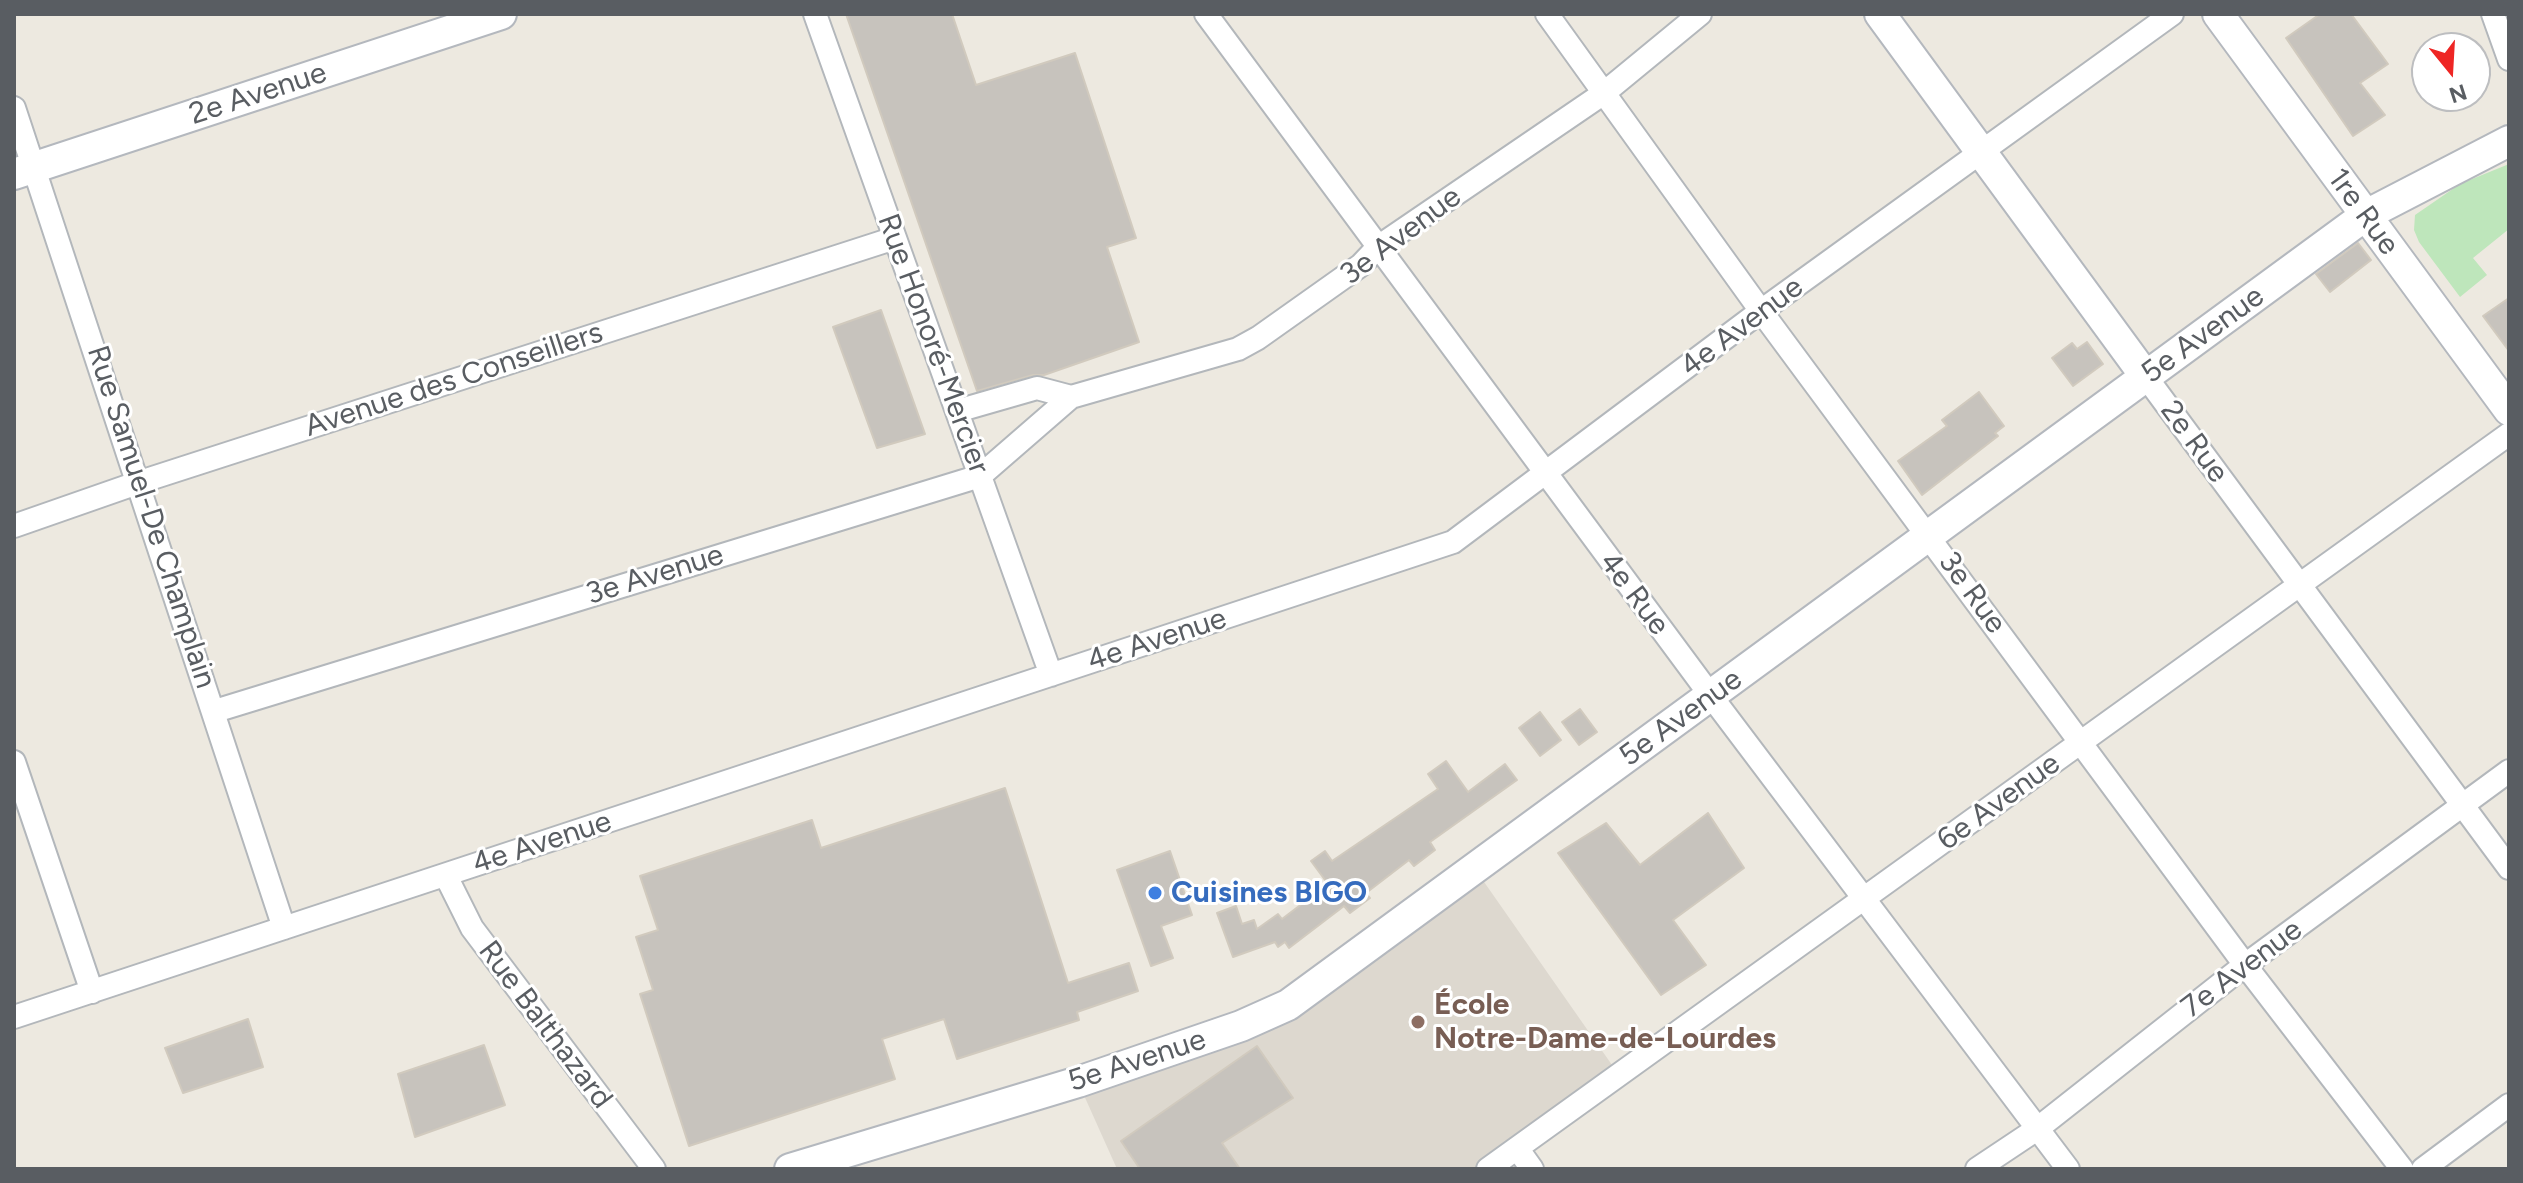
<!DOCTYPE html>
<html>
<head>
<meta charset="utf-8">
<style>
	body { margin:0 }
	#map { position:relative; width:2523px; height:1183px; overflow:hidden; background:#ede9e0; font-family:Figtree,sans-serif }
	canvas { display:block }
	.frame { position:absolute; inset:0; border:16px solid #595d62; pointer-events:none }
	.north { position:absolute; left:2411px; top:32px; width:80px; height:80px; box-sizing:border-box; background:#fff; border:2px solid #bdbec0; border-radius:50%; rotate:162deg; font-size:22px; font-weight:700; line-height:32px; text-align:center; color:#595d62 }
	.north::after { content:''; display:block; margin:auto; width:28px; height:36px; background:#ee2624; clip-path:polygon(50% 0,100% 100%,50% 72%,0 100%) }
</style>
</head>
<body>
<div id="map">
<canvas width="2523" height="1183"></canvas>
<div class="frame"></div>
<div class="north">N</div>
</div>
<script>
const c = document.querySelector('canvas').getContext('2d');
c.lineJoin = 'round';
function paint(path, color) { c.fillStyle = color; c.fill(path, 'evenodd'); }
const toPath = rows => new Path2D(rows.map(r => 'M' + r).join(''));
function stroke(path, color, width, dash) { c.strokeStyle = color; c.lineWidth = width; c.lineCap = dash ? 'butt' : 'round'; c.setLineDash(dash || []); c.stroke(path); }
function drawText(font, color, halo, rows, align = 'center') {
  c.font = font + ' Figtree,sans-serif'; c.lineWidth = 6; c.setLineDash([]); c.textBaseline = 'middle'; c.strokeStyle = halo; c.fillStyle = color; for (const [text, x, y, turn = 0] of rows) {
    c.save(); c.translate(x, y); c.rotate((+turn || 0) * Math.PI / 180); c.textAlign = isNaN(turn) ? turn : align; if (halo) c.strokeText(text, 0, 0); c.fillText(text, 0, 0); c.restore();
  }
}
const education = toPath([
	[1475,869,1619,1075,1488,1169,1117,1169,1078,1082,1241,1026]
]);
const green = toPath([
	[2509,164,2509,229,2473,258,2487,275,2460,297,2419,242,2414,230,2415,215,2460,184]
]);
const building = toPath([
	[846,14,952,14,976,85,1075,53,1136,238,1107,247,1139,342,1044,375,1033,375,977,391,846,14],
	[2320,14,2351,14,2388,64,2360,83,2385,115,2353,136,2286,38,2320,14],
	[2358,243,2371,260,2330,292,2316,274,2358,243],
	[2509,298,2509,351,2483,316,2509,298],
	[881,310,925,434,877,448,833,327,881,310],
	[2087,342,2103,364,2073,386,2052,358,2072,343,2077,349,2087,342],
	[1979,392,2004,426,1995,433,1998,436,1922,495,1898,461,1947,426,1942,420,1979,392],
	[1580,709,1597,732,1579,745,1562,722,1580,709],
	[1540,712,1561,740,1540,756,1519,728,1540,712],
	[1446,761,1468,792,1505,764,1517,780,1430,842,1435,850,1414,866,1409,860,1366,893,1370,898,1350,913,1344,906,1289,948,1285,942,1278,947,1275,942,1233,957,1217,913,1236,906,1242,924,1254,920,1257,929,1278,914,1282,919,1328,884,1311,861,1325,851,1332,861,1438,789,1428,774,1446,761],
	[1005,788,1068,983,1129,963,1138,991,1077,1012,1079,1020,957,1059,944,1019,882,1039,895,1079,689,1146,640,994,653,990,636,937,658,930,640,876,812,820,821,848,1005,788],
	[1708,813,1744,868,1673,920,1706,965,1661,995,1558,853,1606,823,1640,865,1708,813],
	[1170,851,1192,915,1161,926,1173,958,1151,966,1117,870,1170,851],
	[248,1019,263,1067,183,1093,165,1048,248,1019],
	[484,1045,505,1105,415,1137,398,1074,484,1045],
	[1257,1046,1293,1098,1222,1143,1240,1169,1140,1169,1121,1141,1257,1046]
]);
const street = toPath([
	[815,14,1051,675],
	[1206,14,1711,696,2068,1169],
	[1547,14,1761,311,2245,965,2402,1169],
	[2493,14,2509,59],
	[14,108,284,928],
	[2146,377,2509,868],
	[957,411,1037,388,1071,397],
	[14,526,140,482,895,238],
	[215,711,980,476,1071,397,1238,349,1258,338,1361,265,1378,247,1604,93,1700,14],
	[14,762,92,992],
	[446,876,472,928,654,1169],
	[14,1017,1453,542,1761,311,2172,14],
	[1517,1148,1532,1169],
	[1488,1169,2509,434],
	[1977,1169,2037,1129,2245,965,2509,771],
	[2423,1169,2509,1105]
]);
const secondary = toPath([
	[1880,14,2146,377],
	[2218,14,2509,410],
	[14,174,501,14],
	[790,1169,1078,1082,1241,1026,1288,1005,2366,215,2509,141]
]);
const markers = [
	[1155,893,8,"#3f7fe0"],
	[1418,1022,8,"#8d6e63"]
];
const streetNames = [
	["2e Avenue",258,94,-18],
	["1re Rue",2363,212,54],
	["3e Avenue",1401,236,-37],
	["4e Avenue",1742,327,-37],
	["5e Avenue",2203,335,-36],
	["Rue Honoré-Mercier",933,344,70],
	["Avenue des Conseillers",454,380,-18],
	["2e Rue",2194,442,54],
	["Rue Samuel-De Champlain",151,517,72],
	["3e Avenue",655,575,-17],
	["3e Rue",1972,593,54],
	["4e Rue",1634,594,53],
	["4e Avenue",1157,640,-18],
	["5e Avenue",1681,718,-36],
	["6e Avenue",1999,802,-36],
	["4e Avenue",542,843,-18],
	["7e Avenue",2242,969,-37],
	["Rue Balthazard",545,1025,53],
	["5e Avenue",1137,1061,-18]
];
const shopNames = [
	["Cuisines BIGO",1171,893]
];
const educationNames = [
	["École",1434,1005],
	["Notre-Dame-de-Lourdes",1434,1039]
];
paint(education, '#ddd8cf');
paint(green, '#bee6bb');
paint(building, '#c7c3bd');
stroke(building, '#d1cabe', 2);
stroke(street, '#b3b7bb', 26);
stroke(secondary, '#b4b8be', 34);
stroke(street, '#fff', 22);
stroke(secondary, '#fff', 30);
for (const [x, y, r, color] of markers) { const dot = new Path2D(); dot.arc(x, y, r, 0, 2 * Math.PI); c.fillStyle = color; c.fill(dot); stroke(dot, '#fff', 3); }
drawText('30px', '#595d62', '#fff', streetNames);
drawText('bold 30px', '#366cbe', '#fff', shopNames, 'left');
drawText('bold 30px', '#785e54', '#fff', educationNames, 'left');
</script>
</body>
</html>
